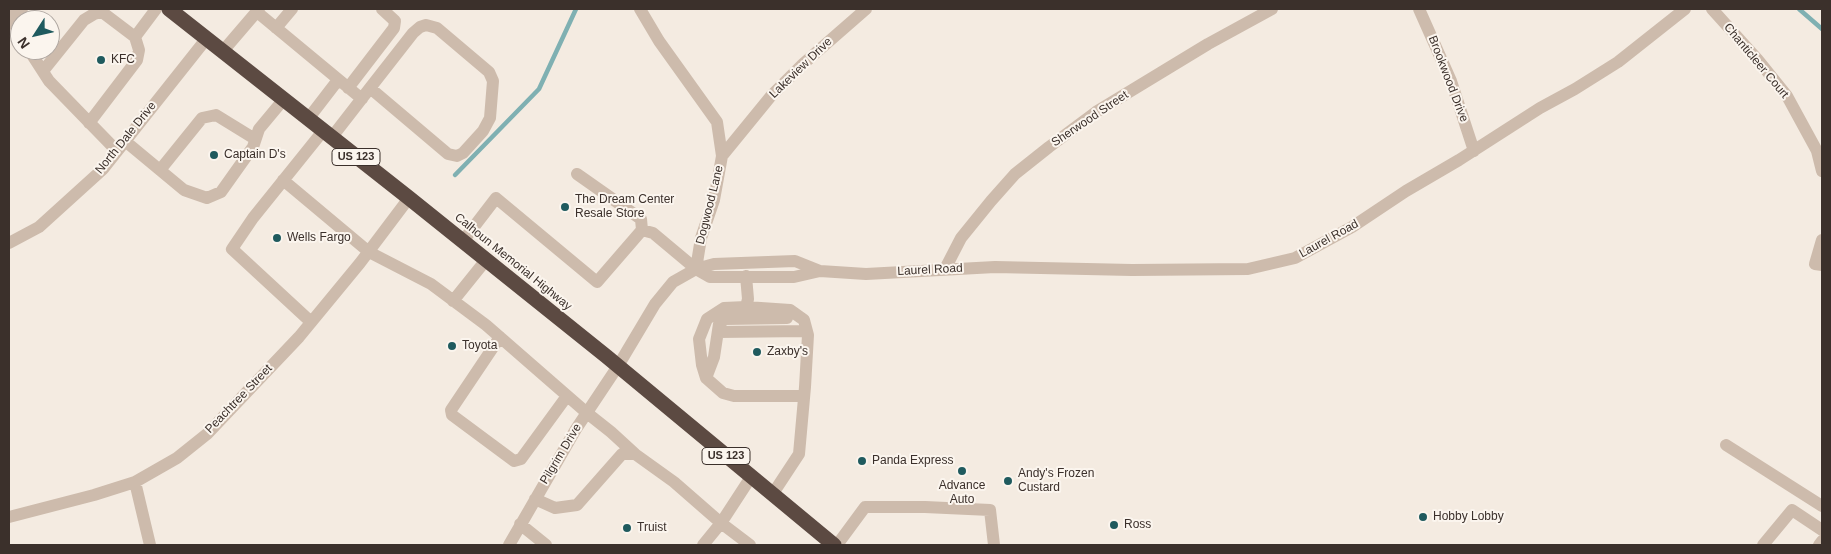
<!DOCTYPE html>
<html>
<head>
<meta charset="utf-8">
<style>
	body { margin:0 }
	#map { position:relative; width:1831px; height:554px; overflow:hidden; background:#f4ebe1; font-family:Arial,sans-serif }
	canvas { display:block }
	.frame { position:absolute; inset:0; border:10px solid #3b302b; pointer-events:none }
	.north { position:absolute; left:10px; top:10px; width:50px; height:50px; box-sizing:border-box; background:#fbf5ee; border:1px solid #aea6a0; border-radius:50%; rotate:235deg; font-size:14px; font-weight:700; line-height:20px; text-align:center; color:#3b302b }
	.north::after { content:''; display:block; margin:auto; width:18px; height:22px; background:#1f5a5e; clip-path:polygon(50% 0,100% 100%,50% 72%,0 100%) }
</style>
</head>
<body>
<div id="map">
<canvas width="1831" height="554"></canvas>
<div class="frame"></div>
<div class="north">N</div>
</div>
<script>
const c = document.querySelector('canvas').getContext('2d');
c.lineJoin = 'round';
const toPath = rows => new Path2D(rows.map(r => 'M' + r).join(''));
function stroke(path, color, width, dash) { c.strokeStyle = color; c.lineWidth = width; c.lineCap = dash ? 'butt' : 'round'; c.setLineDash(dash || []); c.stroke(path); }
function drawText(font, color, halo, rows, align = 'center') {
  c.font = font + ' Arial,sans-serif'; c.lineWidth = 4; c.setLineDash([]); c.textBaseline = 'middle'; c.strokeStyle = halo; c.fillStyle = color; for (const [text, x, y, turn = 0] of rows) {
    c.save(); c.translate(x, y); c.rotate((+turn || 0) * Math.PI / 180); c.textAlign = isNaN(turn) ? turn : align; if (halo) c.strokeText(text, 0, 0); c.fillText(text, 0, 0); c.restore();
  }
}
const stream = toPath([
	[1799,9,1822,29],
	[455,175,539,89,576,9]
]);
const minor = toPath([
	[640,9,659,41,717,122,722,156,714,200,701,238,696,269],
	[1419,9,1451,81,1474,151],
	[1712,9,1758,60,1787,96,1817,151,1822,171],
	[257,12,362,99],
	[10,17,20,34],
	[9,18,22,9],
	[276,28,292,9],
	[135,37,156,9],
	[29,50,49,81,117,151],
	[223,51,259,9],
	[43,71,84,20,94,14,102,12,135,37,139,50,137,60,89,123],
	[348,88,394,28,395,21,382,9],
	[308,119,338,80],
	[332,137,370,88,413,33,420,27,426,25,437,28,489,72,493,81,490,118,483,131,463,153,457,156,448,154,370,88],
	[125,141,184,190,207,198,221,192,253,147,259,129,284,99],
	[722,156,771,96,803,64,866,9],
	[160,170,202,118,216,115,255,139],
	[577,174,641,219,642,230],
	[283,180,369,252,431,284,486,325,587,413,611,432,635,454],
	[1822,240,1815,264,1822,265],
	[463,241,496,198,597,282,642,230,653,233,696,269,710,277,794,277,820,271],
	[9,243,39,227,103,169,207,38],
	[945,269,961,238,991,201,1015,174,1049,147,1096,112,1208,44,1272,9],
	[746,276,748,299,746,307],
	[453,301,486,260],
	[311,322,232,249,253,218,323,131],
	[718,332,806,331],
	[500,337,451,410,452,415,514,461,521,459,567,396],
	[706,378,714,357,719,324,725,319,787,318],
	[1726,445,1822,506],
	[135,482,150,545],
	[772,495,799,454,805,387,808,335,804,320,790,310,746,307,724,308,707,319,699,339,702,365,706,378,723,393,734,396,804,396],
	[535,499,555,508,577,505,622,454,635,454,674,482,721,523,751,477],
	[9,517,94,495,135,482,177,458,207,434,299,337,360,263,409,198],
	[520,524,546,545],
	[509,545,576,429,618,366,655,304,673,282,696,269,714,264,795,261,820,271,866,274,995,267,1132,270,1248,269,1295,258,1352,227,1406,191,1459,160,1540,108,1575,89,1618,62,1685,9],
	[703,545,721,523,750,545],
	[837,545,865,507,925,507,990,510,994,545],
	[1763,545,1792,510,1822,530],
	[1819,545,1822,541]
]);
const highway = toPath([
	[169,9,409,198,606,356,834,545]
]);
const markers = [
	[101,60,5,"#1f5a5e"],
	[214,155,5,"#1f5a5e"],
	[565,207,5,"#1f5a5e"],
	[277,238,5,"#1f5a5e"],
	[452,346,5,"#1f5a5e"],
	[757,352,5,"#1f5a5e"],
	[862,461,5,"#1f5a5e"],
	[962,471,5,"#1f5a5e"],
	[1008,481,5,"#1f5a5e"],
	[1423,517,5,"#1f5a5e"],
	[1114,525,5,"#1f5a5e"],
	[627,528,5,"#1f5a5e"]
];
const shields = [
	[356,157,48],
	[726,456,48]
];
const shieldNames = [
	["US 123",356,157],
	["US 123",726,456]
];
const poiNames = [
	["KFC",111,60],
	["Captain D's",224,155],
	["The Dream Center",575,200],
	["Resale Store",575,214],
	["Wells Fargo",287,238],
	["Toyota",462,346],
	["Zaxby's",767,352],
	["Panda Express",872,461],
	["Andy's Frozen",1018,474],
	["Custard",1018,488],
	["Advance",962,486,"center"],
	["Auto",962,500,"center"],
	["Hobby Lobby",1433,517],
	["Ross",1124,525],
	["Truist",637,528]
];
const streetNames = [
	["Chanticleer Court",1756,61,50],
	["Lakeview Drive",801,68,-44],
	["Brookwood Drive",1448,79,69],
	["Sherwood Street",1090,119,-34],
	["North Dale Drive",126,138,-51],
	["Dogwood Lane",710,205,-76],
	["Laurel Road",1329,239,-29],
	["Calhoun Memorial Highway",513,262,39],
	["Laurel Road",930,270,-3],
	["Peachtree Street",239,399,-46],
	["Pilgrim Drive",561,454,-59]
];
stroke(stream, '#7fb0b2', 4.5);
stroke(minor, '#cdbbac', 12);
stroke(highway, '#5c4a42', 15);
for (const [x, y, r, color] of markers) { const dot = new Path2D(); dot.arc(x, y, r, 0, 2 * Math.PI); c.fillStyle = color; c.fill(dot); stroke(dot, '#fbf5ee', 2); }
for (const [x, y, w] of shields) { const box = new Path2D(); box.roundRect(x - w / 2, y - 8.5, w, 17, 4); c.fillStyle = '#fbf5ee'; c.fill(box); stroke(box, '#3b302b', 1); }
drawText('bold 11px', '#3b302b', null, shieldNames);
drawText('12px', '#3b302b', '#fbf5ee', poiNames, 'left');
drawText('12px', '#3b302b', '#fbf5ee', streetNames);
</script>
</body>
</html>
